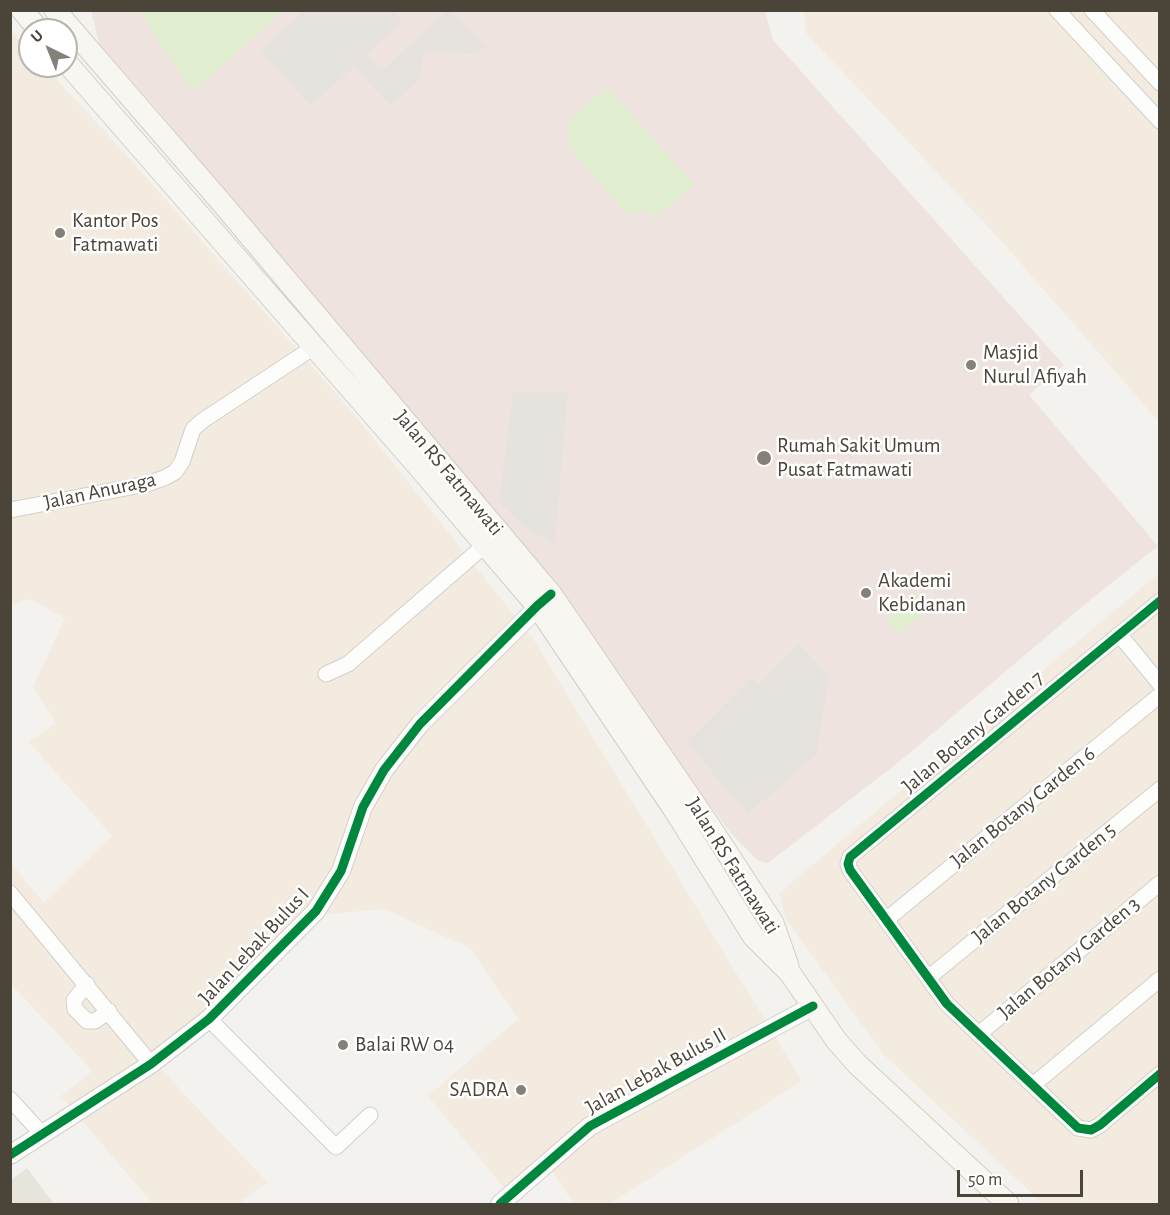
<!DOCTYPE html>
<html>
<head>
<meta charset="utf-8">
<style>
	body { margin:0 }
	#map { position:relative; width:1170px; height:1215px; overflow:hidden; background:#f4f2ee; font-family:"Alegreya Sans",sans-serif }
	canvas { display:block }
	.frame { position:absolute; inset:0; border:12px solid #4b4439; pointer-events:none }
	.north { position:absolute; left:18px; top:18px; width:60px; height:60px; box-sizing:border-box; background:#fff; border:2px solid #b7b4b0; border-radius:50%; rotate:317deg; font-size:16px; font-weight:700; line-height:24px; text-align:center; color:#4b4439 }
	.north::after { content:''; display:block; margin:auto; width:21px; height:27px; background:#868178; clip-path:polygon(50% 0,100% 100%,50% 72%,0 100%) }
	.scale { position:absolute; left:957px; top:1170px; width:126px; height:27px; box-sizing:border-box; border:3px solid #4b4439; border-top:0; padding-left:8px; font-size:18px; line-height:21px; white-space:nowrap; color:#4b4439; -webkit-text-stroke:4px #fff; paint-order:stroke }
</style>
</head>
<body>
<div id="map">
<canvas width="1170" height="1215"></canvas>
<div class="frame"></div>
<div class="north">U</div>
<div class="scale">50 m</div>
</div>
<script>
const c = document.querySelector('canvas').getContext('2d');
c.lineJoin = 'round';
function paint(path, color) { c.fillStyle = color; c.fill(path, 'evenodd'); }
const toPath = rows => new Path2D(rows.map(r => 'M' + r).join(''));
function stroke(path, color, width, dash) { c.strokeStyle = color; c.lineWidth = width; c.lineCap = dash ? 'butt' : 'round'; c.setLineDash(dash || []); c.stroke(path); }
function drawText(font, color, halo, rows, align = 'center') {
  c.font = font + ' "Alegreya Sans",sans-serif'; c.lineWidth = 5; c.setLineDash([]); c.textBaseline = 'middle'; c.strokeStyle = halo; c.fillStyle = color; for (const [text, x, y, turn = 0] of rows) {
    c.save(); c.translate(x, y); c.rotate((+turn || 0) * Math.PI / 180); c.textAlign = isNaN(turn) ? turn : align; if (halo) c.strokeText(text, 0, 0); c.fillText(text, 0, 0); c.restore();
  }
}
const residential = toPath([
	[27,1168,54,1204,11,1204,11,1180]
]);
const commercial = toPath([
	[804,11,1159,11,1159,422,1003,243,806,33],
	[10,30,30,51,30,66,44,66,124,152,358,419,534,640,802,1081,609,1204,574,1204,544,1159,505,1189,428,1096,518,1019,470,948,384,909,318,915,159,1067,267,1182,238,1204,153,1204,61,1096,92,1071,11,984,11,863,44,903,112,836,29,742,56,723,33,687,65,618,29,599,11,605],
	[1159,573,1159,1204,1043,1204,883,1054,785,918,779,893]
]);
const medical = toPath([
	[91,11,765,11,773,40,1064,365,1029,395,1158,546,1084,605,900,761,768,863,757,860,731,833,714,811,497,522,160,113,99,43]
]);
const green = toPath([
	[139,11,283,11,198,88,189,87],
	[607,87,694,184,656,217,647,212,635,211,626,214,567,144,569,121],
	[918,592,931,607,899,635,887,620]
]);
const parking = toPath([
	[305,10,393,11,402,21,366,55,381,71,447,11,451,11,486,46,477,54,424,52,419,80,391,106,354,67,311,106,260,51],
	[513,391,568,392,555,541,552,543,522,525,499,501],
	[799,644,829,676,816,755,748,814,699,757,688,741,751,677,759,684]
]);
const minor = toPath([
	[1057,10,1160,121],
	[1092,10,1160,83],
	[10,510,147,484,164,478,175,472,182,462,193,429,202,421,314,347],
	[1160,601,850,857,848,864,850,870,947,1004,1078,1128,1091,1130,1100,1125,1160,1074],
	[1119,634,1160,684],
	[326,674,348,664,485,545],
	[10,893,151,1064],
	[886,920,1160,695],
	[928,978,1160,789],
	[87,984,74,1000,75,1009,87,1021,95,1021,109,1011],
	[209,1019,336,1147,370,1115],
	[979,1034,1160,883],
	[1033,1085,1160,979],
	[10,1099,41,1133]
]);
const tertiary = toPath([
	[10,1155,151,1064,209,1019,316,911,341,871,363,807,384,770,420,724,547,598],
	[500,1204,590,1126,813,1006]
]);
const secondary = toPath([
	[22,10,39,30],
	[55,10,221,202,551,594,711,828,773,923,788,966],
	[66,62,417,465,537,606,675,811,753,936,790,973,836,1040,857,1064,1008,1204]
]);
const cycleway = toPath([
	[1160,601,850,857,848,864,850,870,947,1004,1078,1128,1091,1130,1100,1125,1160,1074],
	[10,1155,151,1064,209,1019,316,911,341,871,363,807,384,770,420,724,537,606,551,594],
	[500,1204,590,1126,813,1006]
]);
const markers = [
	[60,233,6,"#868178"],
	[971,365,6,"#868178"],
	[764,458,8,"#868178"],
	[866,593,6,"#868178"],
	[343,1045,6,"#868178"],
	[521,1090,6,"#868178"]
];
const poiNames = [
	["Kantor Pos",72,221],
	["Fatmawati",72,245],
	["Masjid",983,353],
	["Nurul Afiyah",983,377],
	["Rumah Sakit Umum",777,446],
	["Pusat Fatmawati",777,470],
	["Akademi",878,581],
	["Kebidanan",878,605],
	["Balai RW 04",355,1045],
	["SADRA",509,1090,"right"]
];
const streetNames = [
	["Jalan RS Fatmawati",449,473,50],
	["Jalan Anuraga",100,491,-12],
	["Jalan Botany Garden 7",973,732,-40],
	["Jalan Botany Garden 6",1023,807,-39],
	["Jalan RS Fatmawati",733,866,58],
	["Jalan Botany Garden 5",1044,883,-39],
	["Jalan Lebak Bulus I",254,946,-47],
	["Jalan Botany Garden 3",1069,958,-40],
	["Jalan Lebak Bulus II",656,1071,-29]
];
paint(residential, '#e7e4dc');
paint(commercial, '#f3ebdf');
paint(medical, '#eee3df');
paint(green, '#e1eecf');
paint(parking, '#e6e3df');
stroke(minor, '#d2d0cb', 17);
stroke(tertiary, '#d2d0cb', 20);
stroke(secondary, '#d3cfc5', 23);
stroke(minor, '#fdfdfc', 15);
stroke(tertiary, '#fdfdfc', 18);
stroke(secondary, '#f7f6f1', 21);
stroke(cycleway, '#00873e', 9);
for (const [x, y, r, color] of markers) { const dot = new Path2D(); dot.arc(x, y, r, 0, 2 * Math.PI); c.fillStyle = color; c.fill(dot); stroke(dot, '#fff', 2); }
drawText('21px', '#4b4439', '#fff', poiNames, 'left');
drawText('21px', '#4b4439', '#fff', streetNames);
</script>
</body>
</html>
